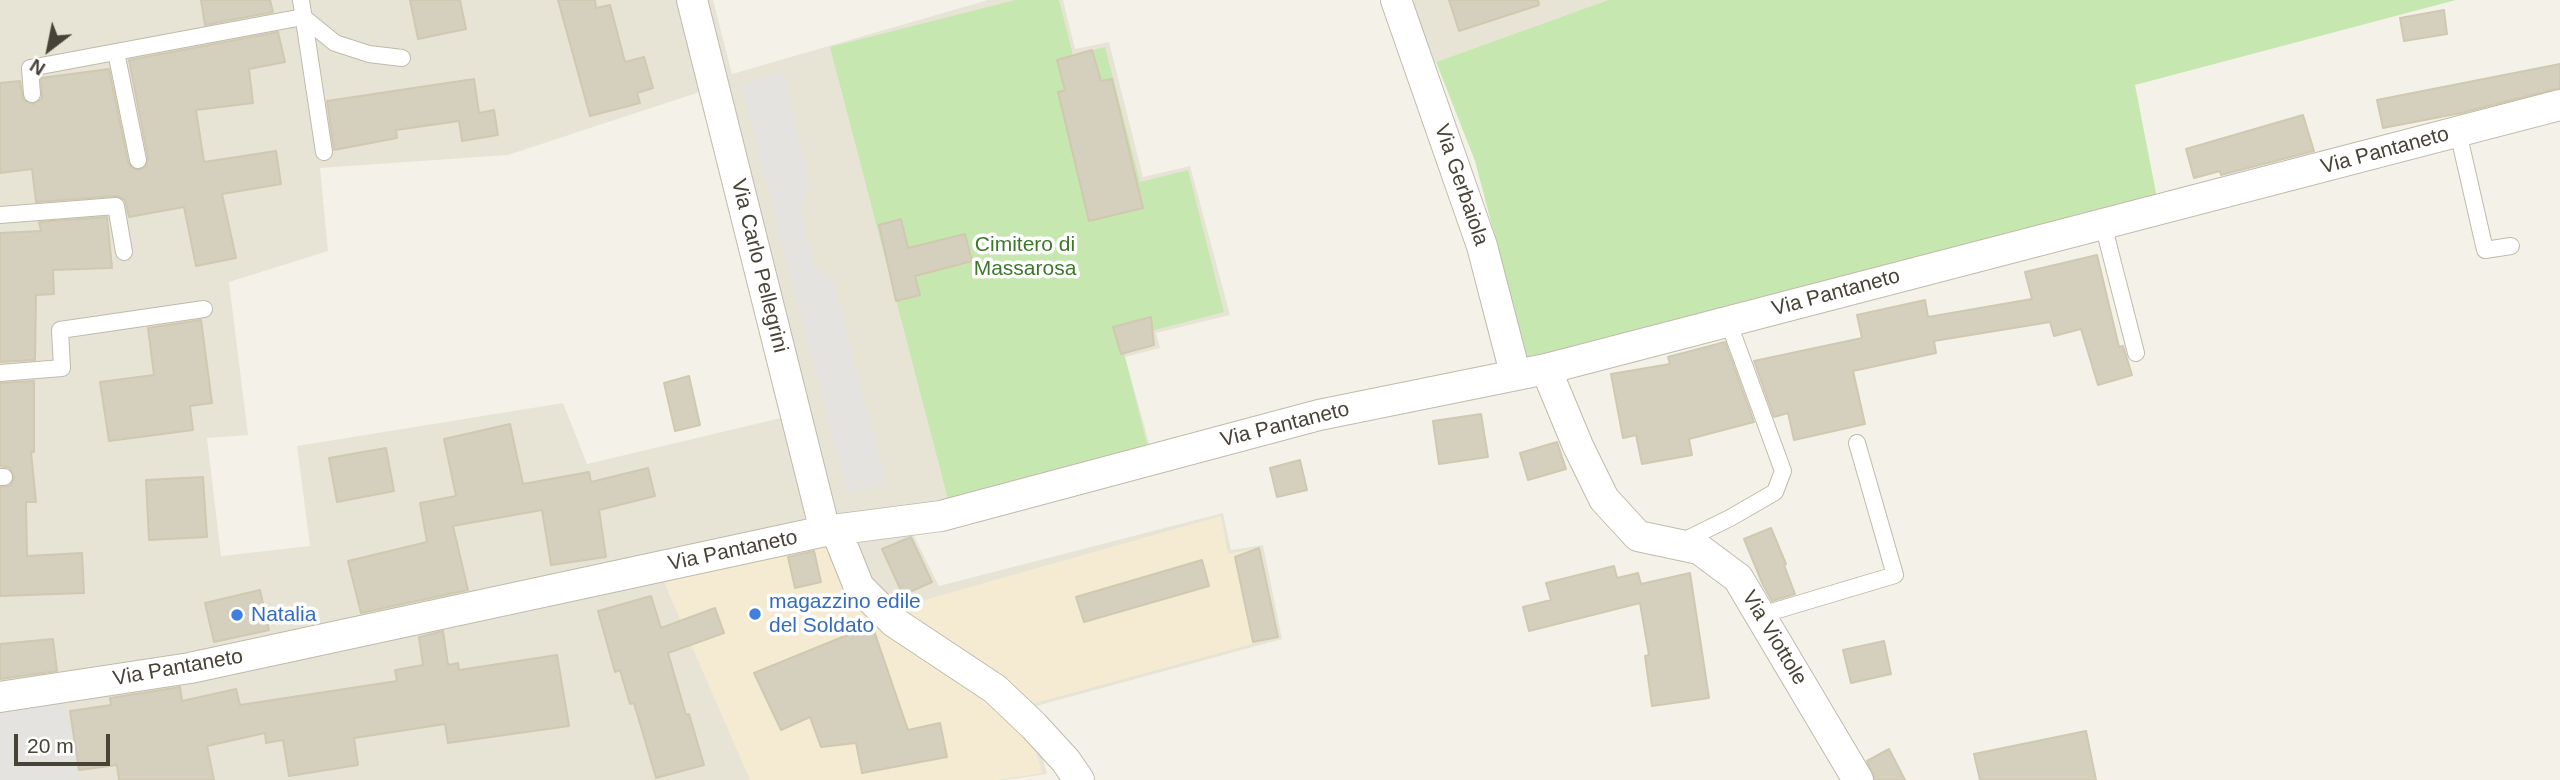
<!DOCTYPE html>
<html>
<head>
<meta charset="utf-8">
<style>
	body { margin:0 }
	#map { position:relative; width:2560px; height:780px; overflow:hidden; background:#f4f2e8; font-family:Arial,sans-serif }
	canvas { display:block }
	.north { position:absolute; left:14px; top:14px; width:70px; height:70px; -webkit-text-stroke:5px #fff; paint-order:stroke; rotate:212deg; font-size:19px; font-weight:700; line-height:28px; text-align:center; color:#474336 }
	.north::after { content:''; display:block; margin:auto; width:24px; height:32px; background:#474336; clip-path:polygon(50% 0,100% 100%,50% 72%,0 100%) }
	.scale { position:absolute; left:14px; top:734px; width:96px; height:32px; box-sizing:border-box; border:4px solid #474336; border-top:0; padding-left:9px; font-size:21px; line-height:24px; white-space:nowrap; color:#474336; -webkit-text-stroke:5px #fff; paint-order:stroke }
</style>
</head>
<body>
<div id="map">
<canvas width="2560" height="780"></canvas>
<div class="north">N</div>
<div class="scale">20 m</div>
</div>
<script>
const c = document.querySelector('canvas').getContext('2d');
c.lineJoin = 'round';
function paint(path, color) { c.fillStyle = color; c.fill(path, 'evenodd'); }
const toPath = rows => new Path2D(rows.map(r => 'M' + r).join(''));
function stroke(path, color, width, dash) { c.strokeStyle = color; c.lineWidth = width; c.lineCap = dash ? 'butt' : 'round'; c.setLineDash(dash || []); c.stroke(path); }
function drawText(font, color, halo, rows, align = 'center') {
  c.font = font + ' Arial,sans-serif'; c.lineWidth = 7; c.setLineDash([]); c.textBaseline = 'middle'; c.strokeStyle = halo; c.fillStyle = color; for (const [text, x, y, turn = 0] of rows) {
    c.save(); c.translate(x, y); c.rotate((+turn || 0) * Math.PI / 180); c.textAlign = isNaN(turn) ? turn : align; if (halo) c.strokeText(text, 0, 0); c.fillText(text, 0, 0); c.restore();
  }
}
const residential = toPath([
	[0,0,713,0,732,74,988,0,1063,0,1075,49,1109,42,1143,177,1190,166,1230,315,1156,333,1160,348,1125,357,1155,464,910,528,939,586,1223,513,1231,550,1263,545,1282,639,1029,708,1047,774,1005,780,0,780],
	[718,86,802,413,587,464,563,403,297,446,310,546,221,556,207,438,248,435,229,282,328,251,320,168,508,155],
	[1384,0,1608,0,1411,71]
]);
const commercial = toPath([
	[1221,516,1228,554,1259,548,1278,637,1024,706,1042,773,996,780,750,780,660,573,825,544,854,599,868,616]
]);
const green = toPath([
	[1015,0,1059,0,1073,55,1105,47,1140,182,1188,170,1224,312,1151,331,1154,345,1124,353,1149,452,949,503,830,47],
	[1608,0,2456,0,2135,85,2158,203,1527,359,1475,161,1436,62]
]);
const parking = toPath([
	[783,72,810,189,800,207,814,266,832,277,886,484,848,493,741,85],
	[64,700,80,780,0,780,0,712]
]);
const building = toPath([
	[201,0,270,0,273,12,205,25,201,0],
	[410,0,460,0,466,29,418,39,410,0],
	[558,0,595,0,596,8,610,5,625,62,644,57,653,88,637,93,640,103,590,116,558,0],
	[1449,0,1538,0,1539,5,1459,31,1449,0],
	[2444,10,2447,34,2404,41,2400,18,2444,10],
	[278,32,285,62,249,69,253,103,196,110,204,162,276,151,281,184,222,194,236,258,196,266,184,207,129,217,125,200,116,196,36,202,32,169,0,173,0,83,20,81,23,99,33,104,42,98,41,78,109,69,128,162,131,167,139,170,145,167,148,158,129,60,278,32],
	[1092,50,1101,81,1112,79,1143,208,1089,221,1058,92,1065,90,1057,60,1092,50],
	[2560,64,2560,88,2461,113,2383,128,2377,100,2560,64],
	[474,79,479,113,494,110,498,135,462,141,459,121,396,130,397,138,334,150,327,101,474,79],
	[2303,115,2314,151,2221,175,2220,171,2194,178,2186,149,2303,115],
	[107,217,112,268,53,270,54,294,36,295,35,360,0,362,0,233,41,231,39,222,107,217],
	[901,219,908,248,965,234,972,261,915,276,920,295,896,301,879,225,901,219],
	[2097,255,2119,347,2123,346,2132,375,2098,385,2081,329,2054,336,2050,322,1934,341,1936,353,1853,371,1865,424,1794,440,1788,413,1774,417,1754,361,1862,338,1857,315,1925,300,1928,317,2032,299,2025,272,2097,255],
	[1151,317,1154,345,1121,354,1113,327,1151,317],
	[201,320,212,403,190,406,193,430,109,441,100,382,154,375,148,328,201,320],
	[1725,342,1754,422,1689,439,1692,455,1642,464,1636,435,1623,438,1611,374,1670,364,1668,357,1725,342],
	[689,376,700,425,675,431,664,383,689,376],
	[34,381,34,452,31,452,36,502,26,502,27,556,82,553,84,593,0,596,0,487,10,486,14,478,10,468,0,466,0,383,34,381],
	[1481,414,1488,457,1439,464,1433,421,1481,414],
	[510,424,523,484,589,472,591,482,648,468,655,496,599,510,606,557,551,565,542,510,453,526,468,590,361,613,348,561,427,542,420,503,456,496,444,439,510,424],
	[1557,442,1566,469,1528,480,1520,453,1557,442],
	[386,448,394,491,337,502,329,458,386,448],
	[1300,460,1307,490,1277,497,1270,468,1300,460],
	[203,477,207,537,149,540,146,480,203,477],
	[1771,528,1786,564,1784,565,1795,594,1772,601,1763,585,1744,539,1771,528],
	[911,537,932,582,903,595,882,549,911,537],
	[1259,548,1278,637,1253,642,1235,557,1259,548],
	[814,551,821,582,795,588,788,557,814,551],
	[1202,560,1209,586,1084,622,1076,597,1202,560],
	[1614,566,1617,578,1638,573,1641,584,1690,573,1709,698,1652,706,1645,656,1649,655,1640,603,1529,631,1523,607,1551,600,1546,583,1614,566],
	[260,590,269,630,214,642,205,603,260,590],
	[651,596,661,628,715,608,724,633,668,653,686,715,689,714,704,765,656,778,634,703,630,704,620,670,615,672,598,611,651,596],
	[872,625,908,730,940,723,947,757,862,773,856,743,821,747,810,717,781,730,754,673,872,625],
	[443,631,448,665,458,663,459,670,557,655,569,726,448,743,445,724,354,738,358,765,289,776,283,740,266,743,265,733,207,746,214,780,119,780,117,765,79,770,70,711,111,705,110,698,180,687,182,701,236,689,240,705,397,681,395,670,423,665,419,637,443,631],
	[53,639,57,671,0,679,0,644,53,639],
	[1884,641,1891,674,1851,683,1843,650,1884,641],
	[2086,731,2096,780,1980,780,1974,754,2086,731],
	[1889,749,1905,780,1875,780,1867,761,1889,749]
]);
const service = toPath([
	[301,0,324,152],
	[116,52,138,160],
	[32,94,30,68,303,17,335,43,369,54,402,58],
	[2458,132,2485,250,2511,246],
	[0,215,116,206,124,252],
	[2103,224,2136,353],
	[0,373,62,368,60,330,204,309],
	[0,477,4,477],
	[1681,542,1730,518,1775,492,1783,471,1728,321],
	[1761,615,1895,575,1857,443]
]);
const minor = toPath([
	[692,0,825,531],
	[1396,0,1482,246,1515,373],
	[1546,369,1578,446,1604,499,1638,536,1699,549,1738,578,1858,780],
	[836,530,859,587,894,622,995,689,1034,726,1066,761,1079,780],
	[0,697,190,668,825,531,941,516,1319,415,1546,369,2560,105]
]);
const markers = [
	[755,614,7,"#3f7fe0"],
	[237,615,7,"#3f7fe0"]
];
const streetNames = [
	["Via Pantaneto",2385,151,-15],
	["Via Gerbaiola",1461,185,71],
	["Via Carlo Pellegrini",759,266,76],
	["Via Pantaneto",1836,293,-15],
	["Via Pantaneto",1285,425,-14],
	["Via Pantaneto",733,551,-12],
	["Via Viottole",1774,638,59],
	["Via Pantaneto",178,668,-10]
];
const parkNames = [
	["Cimitero di",1025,245],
	["Massarosa",1025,269]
];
const shopNames = [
	["magazzino edile",769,602],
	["del Soldato",769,626],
	["Natalia",251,615]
];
paint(residential, '#e7e4d6');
paint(commercial, '#f5ebd3');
paint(green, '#c7e7b1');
paint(parking, '#e5e3df');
paint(building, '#d5cfbd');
stroke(building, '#d0c8b0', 2);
stroke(service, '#bfbbaa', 18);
stroke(minor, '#bfbbaa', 32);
stroke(service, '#fff', 16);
stroke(minor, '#fff', 30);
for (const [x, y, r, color] of markers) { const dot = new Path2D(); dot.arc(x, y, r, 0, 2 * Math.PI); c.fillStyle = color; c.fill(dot); stroke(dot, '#fff', 2.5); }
drawText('21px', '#474336', '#fff', streetNames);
drawText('21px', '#3d782a', '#fff', parkNames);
drawText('21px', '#366cbe', '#fff', shopNames, 'left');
</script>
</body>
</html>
